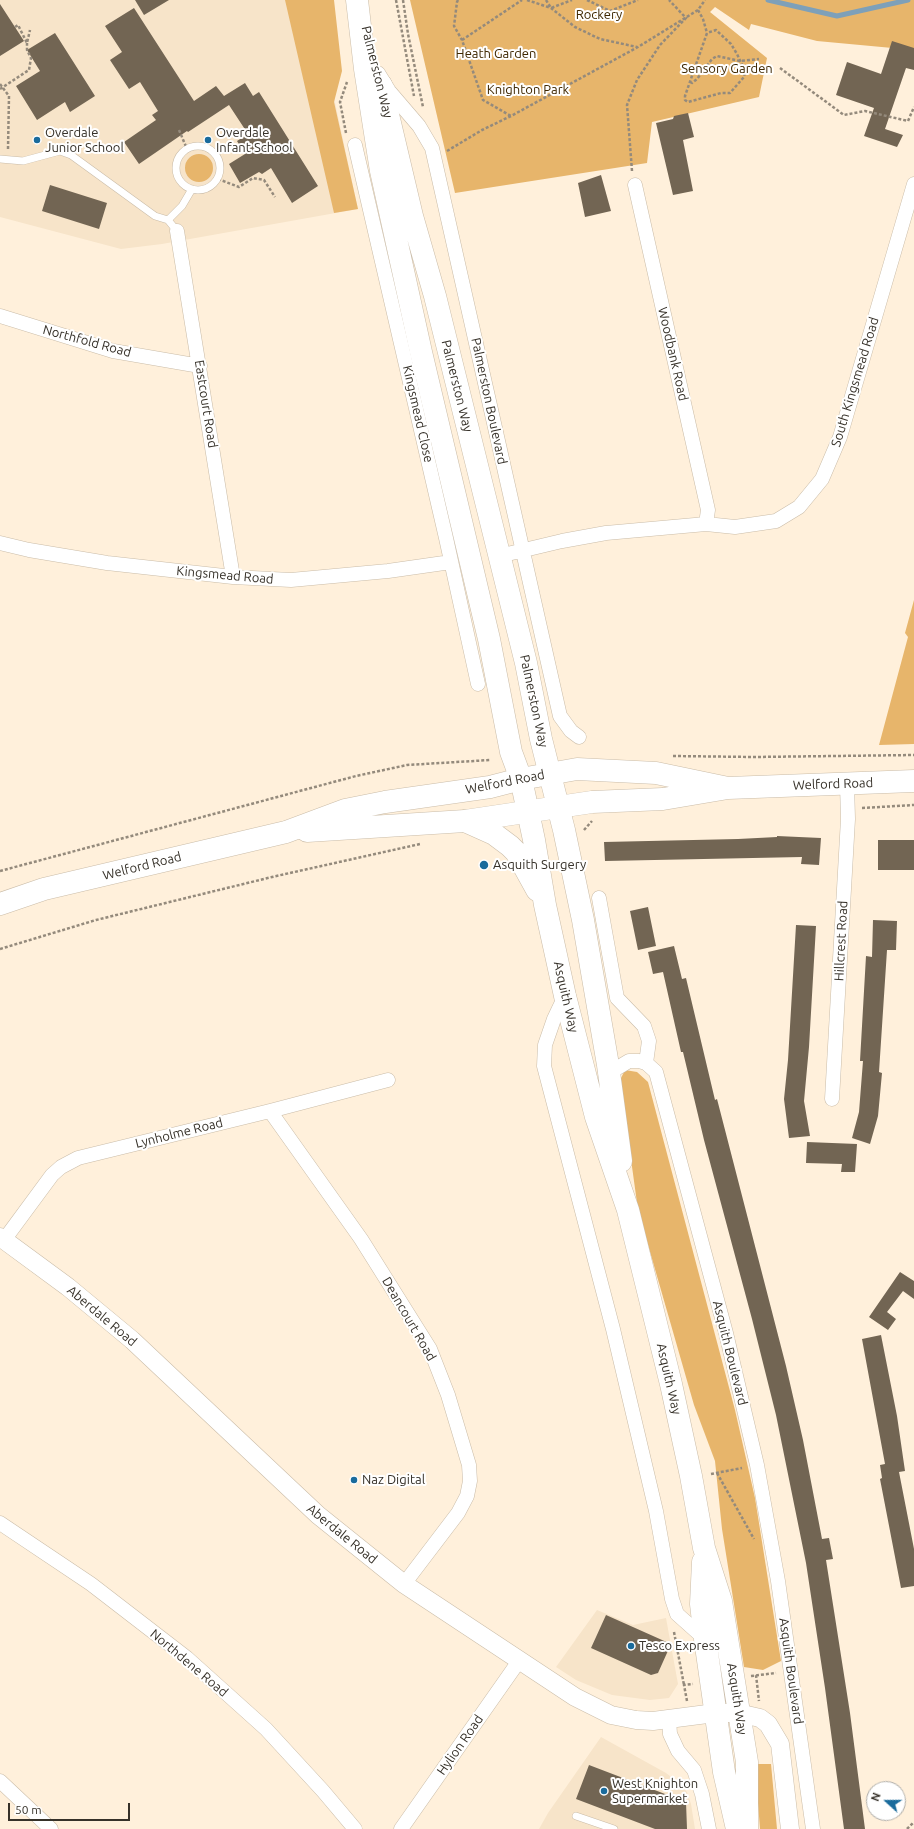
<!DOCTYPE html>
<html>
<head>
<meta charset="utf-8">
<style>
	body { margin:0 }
	#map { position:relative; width:914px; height:1829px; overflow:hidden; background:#fff0db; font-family:Ubuntu,sans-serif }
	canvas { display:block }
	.north { position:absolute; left:866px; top:1781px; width:40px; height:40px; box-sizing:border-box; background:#fff; border:1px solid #afada9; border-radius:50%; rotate:291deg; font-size:11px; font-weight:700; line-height:16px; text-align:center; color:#363129 }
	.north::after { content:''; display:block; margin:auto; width:14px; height:18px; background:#1a6b9c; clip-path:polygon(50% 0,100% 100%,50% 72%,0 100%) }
	.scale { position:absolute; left:8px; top:1803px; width:122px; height:18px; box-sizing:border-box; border:2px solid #363129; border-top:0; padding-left:5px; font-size:12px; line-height:14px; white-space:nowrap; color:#363129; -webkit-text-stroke:3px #fff; paint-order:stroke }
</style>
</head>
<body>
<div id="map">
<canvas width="914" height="1829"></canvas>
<div class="north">N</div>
<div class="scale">50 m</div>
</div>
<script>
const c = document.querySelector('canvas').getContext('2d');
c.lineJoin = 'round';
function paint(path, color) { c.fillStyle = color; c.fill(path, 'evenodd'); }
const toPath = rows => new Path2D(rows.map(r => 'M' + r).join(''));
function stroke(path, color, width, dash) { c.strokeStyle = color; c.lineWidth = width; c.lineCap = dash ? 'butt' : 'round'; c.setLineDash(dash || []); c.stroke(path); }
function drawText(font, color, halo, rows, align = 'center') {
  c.font = font + ' Ubuntu,sans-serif'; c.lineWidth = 4; c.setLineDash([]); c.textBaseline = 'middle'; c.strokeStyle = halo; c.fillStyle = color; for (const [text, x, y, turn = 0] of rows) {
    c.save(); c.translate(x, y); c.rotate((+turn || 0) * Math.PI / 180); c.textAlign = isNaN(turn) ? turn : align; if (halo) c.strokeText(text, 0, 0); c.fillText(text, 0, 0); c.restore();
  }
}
const built = toPath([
	[0,0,321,0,331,84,358,209,162,244,121,249,0,217],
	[597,1610,633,1625,666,1618,678,1684,669,1698,650,1700,612,1695,576,1680,556,1667],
	[601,1737,666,1773,678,1782,687,1792,691,1804,695,1829,539,1829,548,1813]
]);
const green = toPath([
	[285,0,334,0,342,71,334,102,358,209,334,213],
	[410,0,914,0,914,50,817,41,751,24,749,30,715,7,710,12,767,58,759,97,652,122,647,163,455,193],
	'185 168a14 14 0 1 1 28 0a14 14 0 1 1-28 0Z',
	[914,600,914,744,879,745,908,637,905,633],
	[625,1070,637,1072,648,1082,735,1410,755,1498,781,1661,763,1670,744,1667,722,1529,715,1461,694,1405,638,1210,620,1080],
	[755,1764,771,1764,777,1829,760,1829]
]);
const stream = toPath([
	[768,0,837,16,908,0]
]);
const building = toPath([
	[135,0,169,0,144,15],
	[0,4,24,41,0,56],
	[134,8,194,101,216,86,224,96,245,83,253,96,259,92,318,186,292,203,271,168,262,174,259,172,240,183,229,164,245,154,237,141,248,134,229,105,188,132,187,131,139,164,124,142,156,120,152,115,158,111,140,82,129,89,110,60,122,52,105,26],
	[55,33,95,96,70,112,65,102,37,120,16,86,40,71,27,50],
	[892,41,914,48,914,70,906,68,885,129,903,135,897,147,864,136,874,108,836,95,847,62,881,74],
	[688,113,694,137,683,140,693,191,673,195,656,123,673,119,674,116],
	[601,175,611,211,585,217,578,183],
	[50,185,107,203,99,229,42,211],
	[777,836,821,838,819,865,801,864,802,857,605,861,604,842,738,839,777,837],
	[878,840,914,840,914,870,878,870],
	[648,907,656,946,638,950,630,911],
	[873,920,897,921,896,950,887,950,879,1072,882,1073,878,1116,870,1144,852,1138,859,1112,863,1061,860,1061,866,956,872,957],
	[796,925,816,926,809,1047,804,1101,810,1136,789,1138,784,1099,788,1060],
	[674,946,682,979,686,978,715,1100,717,1099,786,1366,803,1440,822,1539,829,1538,833,1559,826,1560,850,1713,865,1829,844,1829,825,1688,806,1563,776,1415,752,1319,704,1140,683,1052,681,1052,663,972,653,974,648,952],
	[807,1142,857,1144,855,1172,841,1172,842,1164,806,1163],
	[900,1272,914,1281,914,1299,903,1291,887,1312,896,1319,888,1330,869,1317],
	[881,1335,897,1416,905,1471,899,1472,914,1549,914,1586,901,1588,880,1479,882,1478,880,1465,885,1464,862,1339],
	[606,1615,671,1644,658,1673,651,1675,591,1648],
	[589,1765,686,1802,687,1829,655,1829,576,1799]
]);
const path = toPath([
	[396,0,414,96],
	[403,0,408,34,423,107],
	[458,0,457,2,454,26,462,40,483,100,511,116],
	[527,0,551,8,575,27,600,39,637,47],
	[546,0,551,8,572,0],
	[587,0,610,11,638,0],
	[698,10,703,19,707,33,685,96,685,100,688,102,721,93,730,93,744,77,745,71,737,54,731,44,716,30,707,33],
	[15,27,18,25,27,43,30,30],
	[462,40,522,0],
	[780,68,844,115,865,111,908,121,914,107],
	[690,82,692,83,697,79,712,59,717,56,740,61,759,59],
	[0,84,9,96,8,149],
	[0,89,29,70,31,58,27,50,27,43],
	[179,130,187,149],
	[346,133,340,102,347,82],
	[447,151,482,130,511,116,638,47,698,10,705,0],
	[632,171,627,105,637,80,660,45,686,18,669,0],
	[218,179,239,187,253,178,264,180,275,197],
	[673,756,753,757,914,755],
	[862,808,914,805],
	[584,830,592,821],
	[0,871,356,776,407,765,490,760],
	[0,949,96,920,272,877,420,844],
	[717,1473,754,1539],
	[711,1474,742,1468],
	[674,1632,684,1685],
	[756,1675,759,1701],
	[751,1676,776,1673],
	[687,1701,684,1685,693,1684],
	[907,1829,914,1822]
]);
const service = toPath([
	'176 168a22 22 0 1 1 44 0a22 22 0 1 1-44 0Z',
	[0,159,23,161,60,151,71,155,155,216,168,220,177,231],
	[168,220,182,206,192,189],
	[576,1816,614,1829]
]);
const minor = toPath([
	[378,73,389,91,419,126,432,148,560,716,571,731,579,737],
	[355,145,446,538,478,684],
	[635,185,708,510,706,524],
	[177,231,233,577],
	[0,316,113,351,200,366],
	[0,543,29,550,107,563,233,577,291,580,388,571,451,562],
	[499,556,562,541,606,533,706,524,735,527,776,521,799,507,822,479,840,437,914,184],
	[599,898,617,998,644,1026,649,1041,646,1063,656,1072,726,1333,757,1465,778,1581,813,1829],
	[565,996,554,1019,545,1045,544,1066,613,1329,656,1511,672,1599,677,1614,705,1639],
	[609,1073,629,1061,639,1061,646,1063],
	[832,1099,848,819,847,784],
	[270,1111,361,1239,430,1349,448,1395,469,1465,470,1481,467,1496,458,1513,404,1584],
	[4,1240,52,1175,61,1167,78,1158,270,1111,388,1080],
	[0,1523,91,1584,187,1658,266,1729,323,1791,355,1829],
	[669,1719,670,1734,678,1751,694,1770,702,1794,709,1829],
	[0,1781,51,1829],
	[401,1829,519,1661]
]);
const tertiary = toPath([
	[0,1237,68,1287,132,1340,318,1515,404,1584,575,1697,611,1715,636,1720,653,1721,715,1713,738,1713,760,1718,768,1724,780,1744,790,1829]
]);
const primary = toPath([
	[307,831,465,821,592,802,663,799,728,788,914,781],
	[0,904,44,889,286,832,345,810,385,802,490,787,521,779,577,769,656,773,728,788]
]);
const trunk = toPath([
	[357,0,365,69,381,171,421,352,489,639,511,752,521,779,534,840,545,905,565,996,596,1117,628,1210,671,1384,691,1476,704,1548,721,1601,747,1762,747,1829],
	[381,85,412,216,435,296,526,663,541,739,564,830,583,920,608,1065,621,1161],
	[465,821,494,834,510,846,516,852,537,890],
	[703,1562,701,1604,705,1639,724,1772,737,1829]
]);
const markers = [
	[37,140,4,"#1a6b9c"],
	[208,140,4,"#1a6b9c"],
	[484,865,5,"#1a6b9c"],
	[354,1480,4,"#1a6b9c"],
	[631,1646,4,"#1a6b9c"],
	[604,1791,4,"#1a6b9c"]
];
const parkNames = [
	["Rockery",599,15],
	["Heath Garden",496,54],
	["Sensory Garden",727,69],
	["Knighton Park",528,90]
];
const streetNames = [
	["Palmerston Way",377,72,76],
	["Northfold Road",87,341,15],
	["Woodbank Road",673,354,77],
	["South Kingsmead Road",855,382,-73],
	["Palmerston Way",457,386,76],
	["Palmerston Boulevard",489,401,78],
	["Eastcourt Road",206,404,81],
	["Kingsmead Close",418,414,77],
	["Kingsmead Road",225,575,5],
	["Palmerston Way",534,701,78],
	["Welford Road",505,782,-11],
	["Welford Road",833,784,-2],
	["Welford Road",142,866,-14],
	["Hillcrest Road",841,941,-87],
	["Asquith Way",566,997,77],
	["Lynholme Road",179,1133,-14],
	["Aberdale Road",102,1316,40],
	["Deancourt Road",409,1319,60],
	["Asquith Boulevard",730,1353,76],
	["Asquith Way",669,1379,77],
	["Aberdale Road",342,1534,39],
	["Northdene Road",189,1663,40],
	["Asquith Boulevard",791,1671,82],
	["Asquith Way",737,1699,81],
	["Hylion Road",460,1745,-55]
];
const poiNames = [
	["Overdale",45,133],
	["Junior School",45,148],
	["Overdale",216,133],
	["Infant School",216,148],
	["Asquith Surgery",493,865],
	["Naz Digital",362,1480],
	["Tesco Express",639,1646],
	["West Knighton",612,1784],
	["Supermarket",612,1799]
];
paint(built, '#f7e4c9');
paint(green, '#e7b56b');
stroke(stream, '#7ea0b9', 5);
paint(building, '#726553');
stroke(service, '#cabca8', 8);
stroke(minor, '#cabca8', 15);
stroke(tertiary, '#cabca8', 19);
stroke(primary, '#cabca8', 23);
stroke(trunk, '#cabca8', 23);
stroke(path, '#948a7c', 2.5, [3, 2]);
stroke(service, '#fff', 7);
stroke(minor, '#fff', 14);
stroke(tertiary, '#fff', 18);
stroke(primary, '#fff', 22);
stroke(trunk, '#fff', 22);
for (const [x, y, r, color] of markers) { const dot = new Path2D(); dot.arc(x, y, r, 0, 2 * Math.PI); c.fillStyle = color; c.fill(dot); stroke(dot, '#fff', 1.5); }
drawText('13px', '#3e2700', '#fff', parkNames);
drawText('13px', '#363129', '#fff', streetNames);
drawText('13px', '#363129', '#fff', poiNames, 'left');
</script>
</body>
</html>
